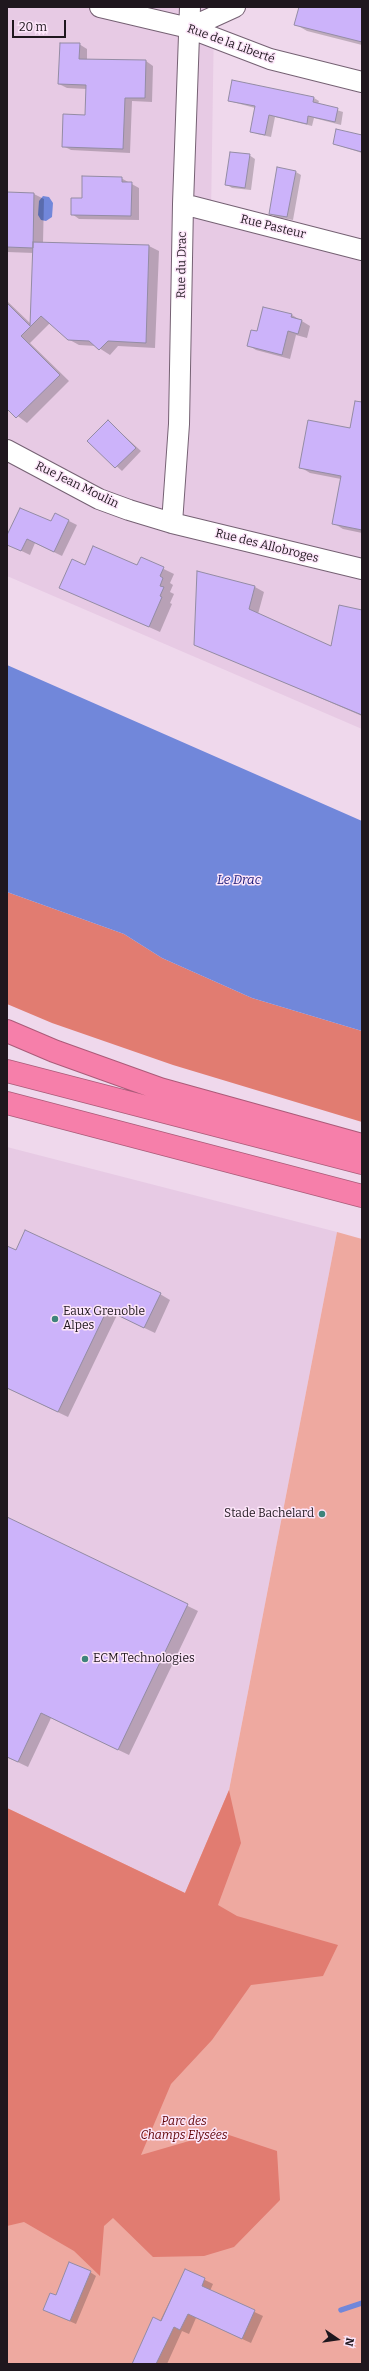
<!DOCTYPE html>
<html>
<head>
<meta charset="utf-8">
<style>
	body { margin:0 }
	#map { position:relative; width:369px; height:2371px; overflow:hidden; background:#efd8ec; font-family:Bitter,serif }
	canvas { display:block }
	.frame { position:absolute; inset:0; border:8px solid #1f171e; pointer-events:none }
	.north { position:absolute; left:317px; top:2319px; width:40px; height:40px; -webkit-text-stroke:3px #fce5f9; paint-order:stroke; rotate:103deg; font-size:11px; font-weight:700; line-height:16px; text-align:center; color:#1f171e }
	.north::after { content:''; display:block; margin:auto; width:14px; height:18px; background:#1f171e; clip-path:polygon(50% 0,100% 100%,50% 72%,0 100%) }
	.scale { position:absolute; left:12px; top:20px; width:54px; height:18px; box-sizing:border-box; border:2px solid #1f171e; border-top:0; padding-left:5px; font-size:12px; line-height:14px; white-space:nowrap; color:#1f171e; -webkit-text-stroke:3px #fce5f9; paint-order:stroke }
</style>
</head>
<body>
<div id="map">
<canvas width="369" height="2371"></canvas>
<div class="frame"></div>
<div class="north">N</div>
<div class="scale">20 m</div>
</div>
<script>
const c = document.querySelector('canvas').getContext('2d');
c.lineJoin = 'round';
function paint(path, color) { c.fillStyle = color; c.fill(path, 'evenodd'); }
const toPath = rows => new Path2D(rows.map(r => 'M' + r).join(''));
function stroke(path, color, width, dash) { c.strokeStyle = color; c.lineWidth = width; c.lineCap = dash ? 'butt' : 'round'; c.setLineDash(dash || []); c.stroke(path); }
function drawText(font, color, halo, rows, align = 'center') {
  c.font = font + ' Bitter,serif'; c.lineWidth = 3; c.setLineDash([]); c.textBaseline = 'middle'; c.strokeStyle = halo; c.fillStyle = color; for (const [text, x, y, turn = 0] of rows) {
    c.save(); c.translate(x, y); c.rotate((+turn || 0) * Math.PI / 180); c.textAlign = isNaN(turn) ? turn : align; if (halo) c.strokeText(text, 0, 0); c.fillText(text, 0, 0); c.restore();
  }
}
const built = toPath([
	[7,7,244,7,214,20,211,214,362,252,362,729,7,576],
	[7,1147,337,1232,229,1790,185,1894,7,1808]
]);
const green = toPath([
	[337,1232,362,1239,362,2364,7,2364,7,1808,185,1893,229,1790]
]);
const forest = toPath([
	[7,892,124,934,162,958,252,998,362,1031,362,1122,173,1065,52,1023,7,1004],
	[229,1790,241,1843,218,1905,237,1916,338,1945,323,1976,251,1985,212,2040,171,2084,141,2155,220,2132,277,2151,280,2200,234,2247,204,2256,153,2257,113,2218,104,2226,100,2276,74,2251,24,2222,7,2226,7,1808,185,1893]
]);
const water = toPath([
	[43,196,49,197,53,203,52,217,46,221,41,220,38,215,39,201],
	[7,665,362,821,362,1031,252,998,162,958,124,934,7,892]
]);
const shadow = toPath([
	[300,7,362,7,362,45,307,31,295,24],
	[79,44,87,49,87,60,146,61,153,66,152,102,132,101,130,153,71,150,63,146,86,116,87,89,67,88,59,84],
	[314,98,319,101,318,104,343,112,341,125,314,118,312,126,275,117,271,137,257,134,251,131,255,108,229,101],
	[362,136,362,153,334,144],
	[249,155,255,159,251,190,232,188,226,184],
	[296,172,301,175,293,220,276,217,270,213],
	[121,178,139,188,139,220,79,219,72,214,83,199],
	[7,193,34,194,44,199,43,243,149,246,159,251,155,348,118,346,110,355,96,346,79,345,68,339,50,323,30,343,69,381,27,423,7,408,7,301,31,324,34,253,7,252],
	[292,315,310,326,307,338,296,335,290,359,256,350,248,345,258,332],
	[362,415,362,533,343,529,333,523,341,479,310,473,300,467,351,430],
	[108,421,141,451,122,471,89,441],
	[55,514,77,525,62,556,35,543,30,555,7,544,7,538,51,523],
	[141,558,174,574,170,583,173,585,170,592,174,594,170,603,172,604,160,632,60,587,86,566,137,566],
	[255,587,264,592,258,614,332,647,362,611,362,716,195,644],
	[7,1247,160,1294,170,1300,155,1333,117,1315,68,1417,7,1388],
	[7,1518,198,1611,129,1755,51,1718,28,1767,7,1757],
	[185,2270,213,2284,210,2291,263,2316,251,2343,196,2318,189,2334,182,2331,167,2364,139,2364],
	[90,2272,96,2276,76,2324,44,2310,56,2296]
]);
const stream = toPath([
	[341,2310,362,2303]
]);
const building = toPath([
	[299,7,362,7,362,42,294,25,299,7],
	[60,43,80,43,79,59,146,60,145,98,125,98,123,149,62,147,63,114,85,115,86,85,58,84,60,43],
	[232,80,314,97,313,102,338,108,335,122,308,116,307,124,269,115,265,135,250,132,255,106,228,101,232,80],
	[336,129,362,135,362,152,333,144,336,129],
	[230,152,250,154,245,188,225,185,230,152],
	[277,167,296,171,287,217,269,214,277,167],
	[82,176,122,177,122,182,132,182,131,216,71,215,71,198,82,198,82,176],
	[7,192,34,193,33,248,7,247,7,192],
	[33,242,149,245,146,343,108,341,99,350,89,341,68,340,41,316,21,336,60,375,16,418,7,409,7,303,30,326,33,242],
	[263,307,292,314,291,317,302,320,298,334,288,331,282,355,247,346,251,330,257,331,263,307],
	[355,401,362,402,362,530,332,524,341,476,299,468,308,420,350,428,355,401],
	[108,420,136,448,115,468,87,441,108,420],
	[20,508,51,521,55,513,69,520,54,552,27,539,21,551,7,545,7,535,20,508],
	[93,546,137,565,141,557,164,567,160,576,163,578,160,586,164,587,160,596,162,597,149,627,59,588,72,559,85,565,93,546],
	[197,571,255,586,249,609,331,646,339,605,362,610,362,715,194,645,197,571],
	[25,1230,161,1293,144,1328,107,1310,58,1412,7,1388,7,1246,16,1250,25,1230],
	[7,1517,188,1604,118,1750,41,1713,18,1762,7,1757,7,1517],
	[69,2262,91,2271,70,2321,43,2310,50,2293,56,2295,69,2262],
	[185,2269,205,2278,202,2286,255,2310,242,2339,188,2314,180,2330,174,2327,156,2364,132,2364,153,2317,161,2321,185,2269]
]);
const minor = toPath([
	[100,7,189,28,270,59,362,82],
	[189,28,235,7],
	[183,204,362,250],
	[7,450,99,499,129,510,172,523,362,569],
	[172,523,179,424,183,204,190,7]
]);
const highway = toPath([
	[7,1031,54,1051,160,1089,362,1145],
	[7,1071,362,1163],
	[7,1103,362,1196]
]);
const markers = [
	[55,1319,4,"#3e847b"],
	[322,1514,4,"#3e847b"],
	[85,1659,4,"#3e847b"]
];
const streetNames = [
	["Rue de la Liberté",231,44,20],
	["Rue Pasteur",273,227,14],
	["Rue du Drac",182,265,-89],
	["Rue Jean Moulin",77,485,26],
	["Rue des Allobroges",267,546,14]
];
const poiNames = [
	["Eaux Grenoble",63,1312],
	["Alpes",63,1326],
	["Stade Bachelard",314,1514,"right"],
	["ECM Technologies",93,1659]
];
const parkNames = [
	["Parc des",184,2122],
	["Champs Elysées",184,2136]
];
const waterNames = [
	["Le Drac",239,880]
];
paint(built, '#e7cae4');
paint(green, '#eea9a0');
paint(forest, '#e17c71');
paint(water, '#7187da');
paint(shadow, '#0003');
stroke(stream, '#7187da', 5.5);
paint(building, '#ccb3fa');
stroke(building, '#948ca4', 1);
stroke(minor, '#756173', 22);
stroke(highway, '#ab5b79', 24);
stroke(minor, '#fff', 20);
stroke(highway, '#f67faa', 22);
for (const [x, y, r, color] of markers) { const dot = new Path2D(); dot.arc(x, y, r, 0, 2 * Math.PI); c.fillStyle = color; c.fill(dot); stroke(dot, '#fce5f9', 1.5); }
drawText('12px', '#1f171e', '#fce5f9', streetNames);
drawText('12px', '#1f171e', '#fce5f9', poiNames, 'left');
drawText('italic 12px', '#600004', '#fce5f9', parkNames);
drawText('italic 13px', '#171778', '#fce5f9', waterNames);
</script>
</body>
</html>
